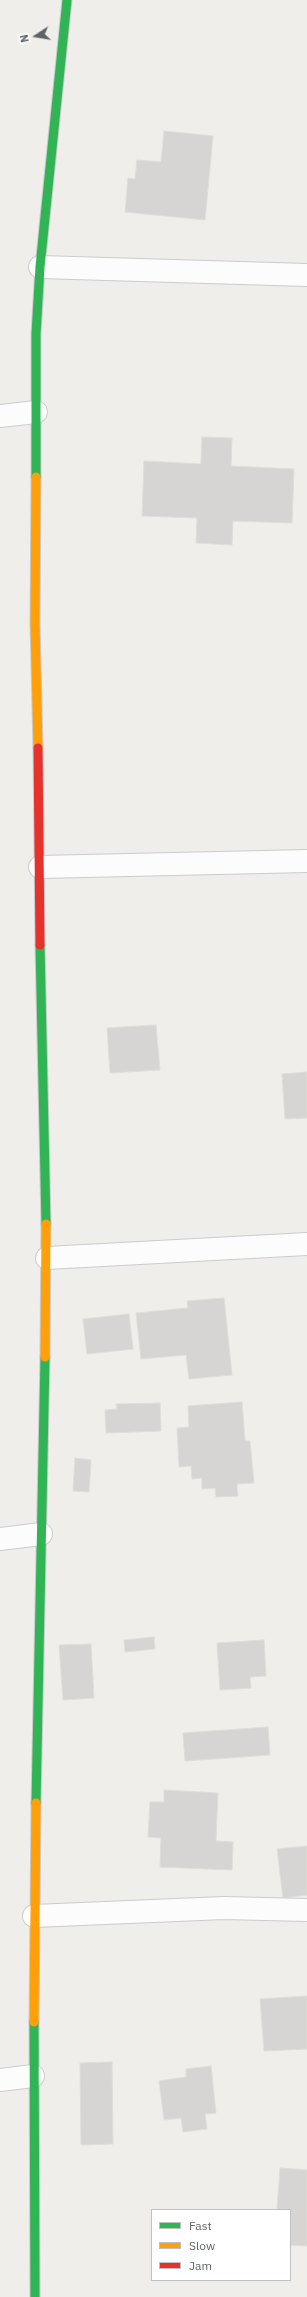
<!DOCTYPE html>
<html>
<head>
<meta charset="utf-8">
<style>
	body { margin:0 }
	#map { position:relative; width:307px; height:2297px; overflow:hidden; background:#efeeea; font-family:"IBM Plex Sans",sans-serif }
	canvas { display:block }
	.legend { position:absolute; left:151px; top:2209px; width:140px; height:72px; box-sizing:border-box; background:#fff; border:1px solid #bfc1c3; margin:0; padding:5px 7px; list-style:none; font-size:12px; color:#5f6368 }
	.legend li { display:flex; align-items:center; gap:8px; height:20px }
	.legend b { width:20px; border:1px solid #bfc1c3 }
	.north { position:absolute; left:16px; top:16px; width:40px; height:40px; -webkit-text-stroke:3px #fff; paint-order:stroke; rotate:258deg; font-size:11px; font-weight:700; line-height:16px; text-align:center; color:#5f6368 }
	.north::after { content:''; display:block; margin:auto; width:14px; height:18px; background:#5f6368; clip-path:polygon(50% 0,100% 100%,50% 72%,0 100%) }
</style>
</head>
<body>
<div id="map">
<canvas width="307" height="2297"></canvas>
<ul class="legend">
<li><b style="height:5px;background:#30b455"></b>Fast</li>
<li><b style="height:5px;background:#ff9f0a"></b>Slow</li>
<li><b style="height:5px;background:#e5322d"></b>Jam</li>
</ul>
<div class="north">N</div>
</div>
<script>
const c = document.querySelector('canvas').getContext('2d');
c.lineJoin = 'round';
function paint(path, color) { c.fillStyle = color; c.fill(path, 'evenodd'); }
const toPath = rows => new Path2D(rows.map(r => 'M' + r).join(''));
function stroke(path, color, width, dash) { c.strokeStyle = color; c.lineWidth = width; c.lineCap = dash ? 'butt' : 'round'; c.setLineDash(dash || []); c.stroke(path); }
const building = toPath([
	[164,131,213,136,205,220,125,212,128,178,135,179,137,160,161,162,164,131],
	[202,437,232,438,231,466,294,469,292,523,233,521,232,545,196,543,197,518,142,516,144,461,201,464,202,437],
	[156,1025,160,1070,110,1073,107,1028,156,1025],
	[307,1072,307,1118,285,1119,282,1074,307,1072],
	[224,1298,232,1375,189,1379,186,1355,141,1359,136,1313,188,1308,187,1301,224,1298],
	[129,1314,133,1349,87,1354,83,1319,129,1314],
	[242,1402,245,1441,250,1441,254,1483,237,1484,238,1496,216,1497,215,1488,202,1489,202,1478,192,1479,191,1466,179,1467,177,1428,189,1427,188,1406,242,1402],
	[160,1403,161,1431,106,1433,105,1410,117,1409,116,1404,160,1403],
	[75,1458,91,1460,89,1492,73,1491,75,1458],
	[154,1637,155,1649,125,1652,124,1640,154,1637],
	[264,1640,266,1676,250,1677,251,1688,220,1690,217,1643,264,1640],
	[91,1644,94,1698,63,1700,59,1645,91,1644],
	[268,1727,270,1755,185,1761,183,1733,268,1727],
	[164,1790,218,1793,216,1841,233,1842,232,1870,160,1867,161,1838,148,1837,150,1802,164,1802,164,1790],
	[307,1846,307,1895,283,1898,277,1849,307,1846],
	[307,1996,307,2049,264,2051,260,1999,307,1996],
	[112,2062,113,2144,81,2145,80,2063,112,2062],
	[211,2066,216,2113,205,2114,207,2129,183,2132,181,2118,164,2120,159,2081,186,2077,186,2069,211,2066],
	[280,2168,307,2170,307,2246,290,2245,290,2210,277,2210,280,2168]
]);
const street = toPath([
	[40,267,307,275],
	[0,416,36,412],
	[40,867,307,861],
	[47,1258,307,1244],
	[0,1539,41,1534],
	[34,1916,224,1908,307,1910],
	[0,2080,33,2076]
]);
const fast = toPath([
	[36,477,36,334,40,267,67,0],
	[40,945,46,1224],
	[36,1803,45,1357],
	[34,2022,35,2297]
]);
const slow = toPath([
	[36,477,35,624,38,748],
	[45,1357,46,1224],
	[34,2022,36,1803]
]);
const jam = toPath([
	[38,748,40,945]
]);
paint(building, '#d6d5d3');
stroke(building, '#deddd9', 1);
stroke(street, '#cbcccc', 24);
stroke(fast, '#cacacb', 11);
stroke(slow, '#cacacb', 11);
stroke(jam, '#cacacb', 11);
stroke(street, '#fdfcfc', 22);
stroke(fast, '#30b455', 9);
stroke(slow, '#ff9f0a', 9);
stroke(jam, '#e5322d', 9);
</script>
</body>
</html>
